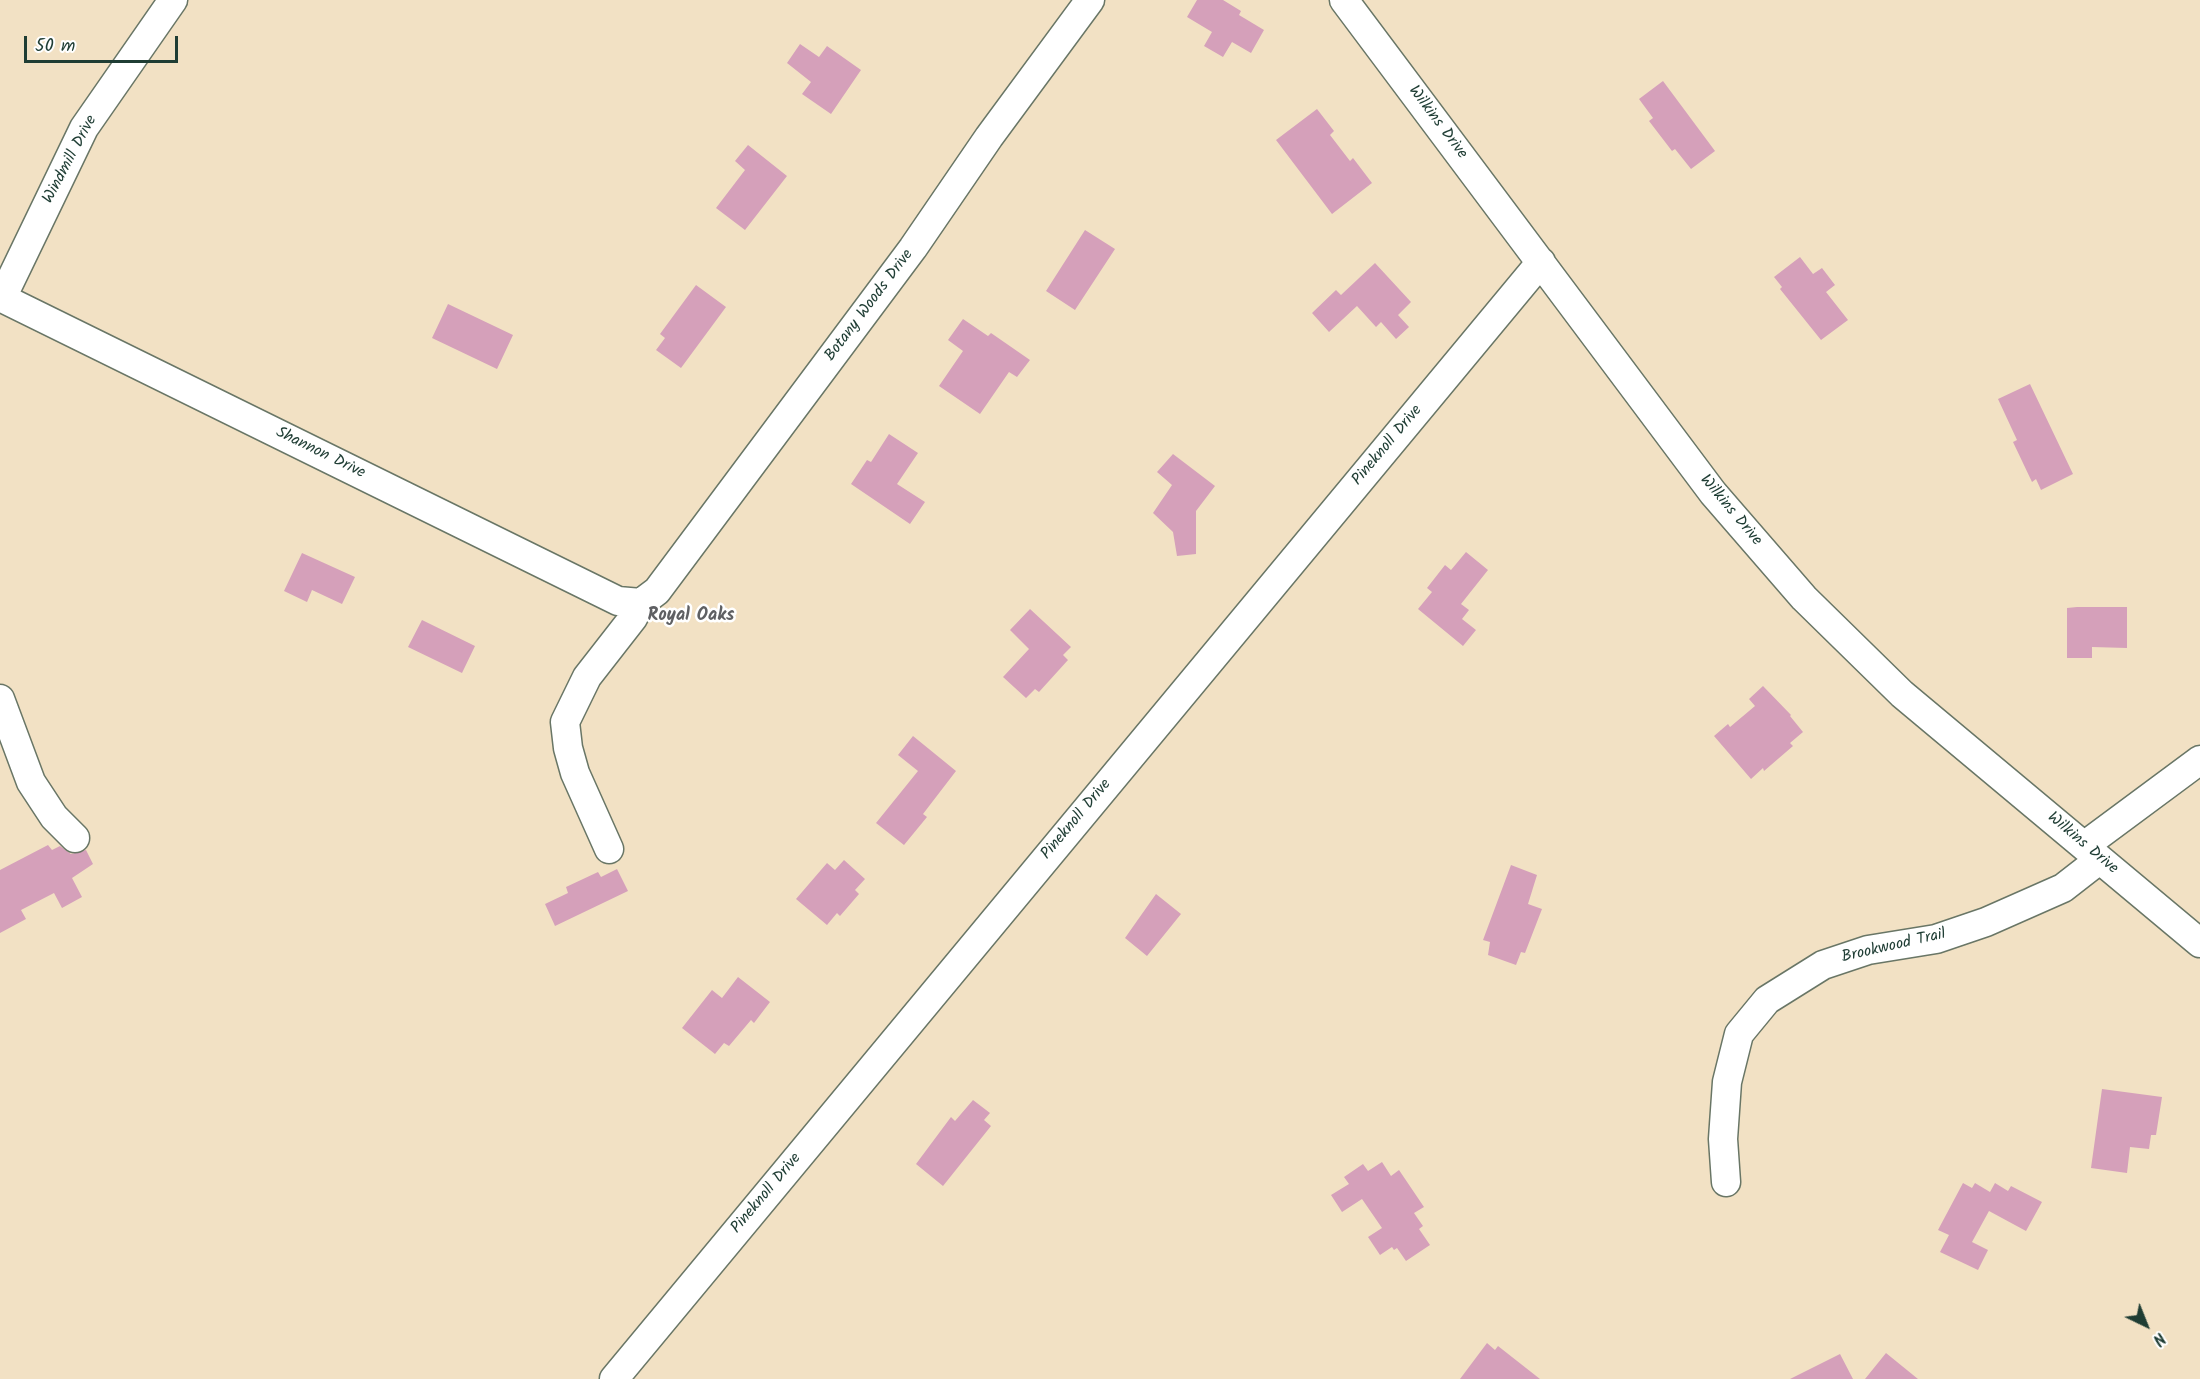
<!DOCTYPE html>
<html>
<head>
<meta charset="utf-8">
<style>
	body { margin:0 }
	#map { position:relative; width:2200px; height:1379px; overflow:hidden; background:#f2e1c4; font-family:Kalam,sans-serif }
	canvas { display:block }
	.north { position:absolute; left:2116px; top:1295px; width:60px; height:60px; -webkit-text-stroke:4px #fff; paint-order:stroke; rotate:137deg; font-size:16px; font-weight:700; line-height:24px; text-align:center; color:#1f3d34 }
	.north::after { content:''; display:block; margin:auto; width:21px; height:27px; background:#1f3d34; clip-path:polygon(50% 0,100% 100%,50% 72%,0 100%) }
	.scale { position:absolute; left:24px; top:36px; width:154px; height:27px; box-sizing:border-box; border:3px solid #1f3d34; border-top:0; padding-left:8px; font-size:18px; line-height:21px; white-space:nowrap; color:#1f3d34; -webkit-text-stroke:4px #fff; paint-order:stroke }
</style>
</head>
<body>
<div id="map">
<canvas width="2200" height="1379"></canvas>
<div class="north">N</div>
<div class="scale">50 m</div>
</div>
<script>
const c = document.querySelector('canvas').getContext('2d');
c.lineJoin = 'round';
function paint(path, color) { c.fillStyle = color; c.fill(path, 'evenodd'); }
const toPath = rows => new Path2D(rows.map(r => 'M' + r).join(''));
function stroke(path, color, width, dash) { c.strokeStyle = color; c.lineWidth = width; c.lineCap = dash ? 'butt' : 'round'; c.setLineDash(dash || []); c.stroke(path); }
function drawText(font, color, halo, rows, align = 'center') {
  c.font = font + ' Kalam,sans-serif'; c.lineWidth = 5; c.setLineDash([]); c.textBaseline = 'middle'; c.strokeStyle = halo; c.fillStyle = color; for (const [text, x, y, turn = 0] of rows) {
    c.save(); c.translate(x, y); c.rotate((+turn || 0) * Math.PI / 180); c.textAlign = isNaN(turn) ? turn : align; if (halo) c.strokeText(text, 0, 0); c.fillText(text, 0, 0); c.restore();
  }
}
const building = toPath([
	[1197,0,1223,0,1241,11,1239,15,1264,30,1251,53,1232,42,1223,57,1204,46,1212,32,1187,17],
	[800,44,819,57,827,46,861,70,831,114,802,94,811,82,787,63],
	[1663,81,1715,151,1691,169,1675,149,1672,151,1649,121,1653,118,1639,99],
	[1317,109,1334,131,1330,135,1350,161,1353,158,1372,183,1332,214,1276,140],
	[748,145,787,176,745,230,716,208,745,170,735,161],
	[1085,230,1115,249,1075,310,1046,291],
	[1800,257,1813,274,1822,268,1835,285,1826,292,1848,320,1821,340,1780,289,1782,287,1774,277],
	[1375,263,1411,302,1398,315,1409,327,1396,339,1381,322,1376,327,1357,306,1329,332,1312,313,1336,290,1341,295],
	[696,285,726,307,681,368,656,350,665,338,660,334],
	[448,304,513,335,497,369,432,338],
	[963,319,988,336,991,333,1030,360,1017,377,1009,372,980,414,939,386,963,351,948,340],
	[2030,384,2073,474,2041,490,2036,479,2032,482,2013,442,2017,440,1998,399],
	[889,434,918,453,897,484,925,502,910,524,851,484,867,460,871,462],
	[1173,454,1215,486,1196,511,1196,554,1177,556,1173,532,1153,513,1172,485,1157,472],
	[1466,552,1488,570,1461,604,1469,610,1462,619,1476,630,1463,646,1418,609,1432,592,1427,588,1445,565,1451,570],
	[302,553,355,577,342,604,312,590,307,602,284,591],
	[2077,607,2127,607,2127,648,2092,647,2092,658,2067,658,2067,608],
	[1030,609,1071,647,1063,655,1068,660,1039,692,1035,689,1026,698,1003,677,1029,649,1010,630],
	[422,620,475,646,462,673,408,647],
	[1763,686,1791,715,1790,716,1803,732,1790,743,1793,746,1764,771,1763,768,1751,779,1714,736,1728,724,1730,727,1755,706,1749,699],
	[913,736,956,771,923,814,927,817,904,845,876,823,918,771,898,755],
	[48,845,52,850,60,846,71,854,86,850,93,864,72,878,82,897,62,908,54,893,21,910,26,919,0,933,0,870],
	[844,860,865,879,855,890,859,894,840,916,837,913,827,925,796,899,827,863,835,870],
	[1511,865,1537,875,1528,904,1542,909,1525,953,1521,952,1516,965,1488,955,1490,942,1483,940],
	[617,869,628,891,555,926,545,904,568,893,566,887,598,872,601,877],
	[1156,894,1181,914,1147,956,1125,938],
	[738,977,770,1002,754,1023,751,1020,729,1046,724,1043,715,1054,682,1028,712,990,722,998],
	[2102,1089,2162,1097,2156,1135,2151,1135,2149,1149,2130,1147,2127,1173,2091,1168],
	[973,1100,990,1113,984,1120,991,1126,943,1186,916,1164,951,1117,955,1121],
	[1382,1162,1391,1176,1399,1170,1424,1207,1414,1213,1423,1226,1419,1229,1430,1245,1406,1261,1397,1248,1394,1250,1392,1247,1380,1255,1368,1237,1382,1228,1362,1199,1342,1212,1331,1195,1349,1184,1344,1177,1363,1164,1368,1171],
	[1963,1183,1972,1188,1975,1183,1990,1192,1995,1183,2008,1191,2011,1186,2042,1202,2026,1231,1989,1211,1972,1242,1988,1250,1978,1270,1940,1252,1949,1235,1938,1230],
	[1487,1343,1495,1350,1498,1346,1540,1379,1460,1379],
	[1886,1353,1918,1379,1865,1379],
	[1840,1354,1853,1379,1790,1379]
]);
const minor = toPath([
	[1344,0,1713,493,1804,598,1902,694,2200,943],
	[2,298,618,601,641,603],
	[2,298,84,128,173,0],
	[0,699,31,782,54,817,75,838],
	[2084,846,2200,760],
	[609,849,575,773,568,748,565,722,587,677,633,618,641,603,657,591,913,248,989,137,1090,0],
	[1726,1182,1723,1139,1727,1082,1739,1034,1767,1000,1823,965,1868,950,1936,939,1986,922,2063,888,2099,860],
	[614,1379,1541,262]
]);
const streetNames = [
	["Wilkins Drive",1437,123,53],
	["Windmill Drive",71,160,-62],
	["Botany Woods Drive",870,306,-53],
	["Pineknoll Drive",1388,446,-50],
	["Shannon Drive",320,454,26],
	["Wilkins Drive",1730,511,50],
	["Pineknoll Drive",1077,820,-50],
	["Wilkins Drive",2082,844,40],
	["Brookwood Trail",1894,947,-13],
	["Pineknoll Drive",767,1194,-50]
];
const neighbourhoodNames = [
	["Royal Oaks",691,617]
];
paint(building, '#d5a0ba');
stroke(minor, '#697666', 31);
stroke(minor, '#fff', 28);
drawText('16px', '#1f3d34', '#fff', streetNames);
drawText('bold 18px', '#5f6063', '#fff', neighbourhoodNames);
</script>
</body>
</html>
